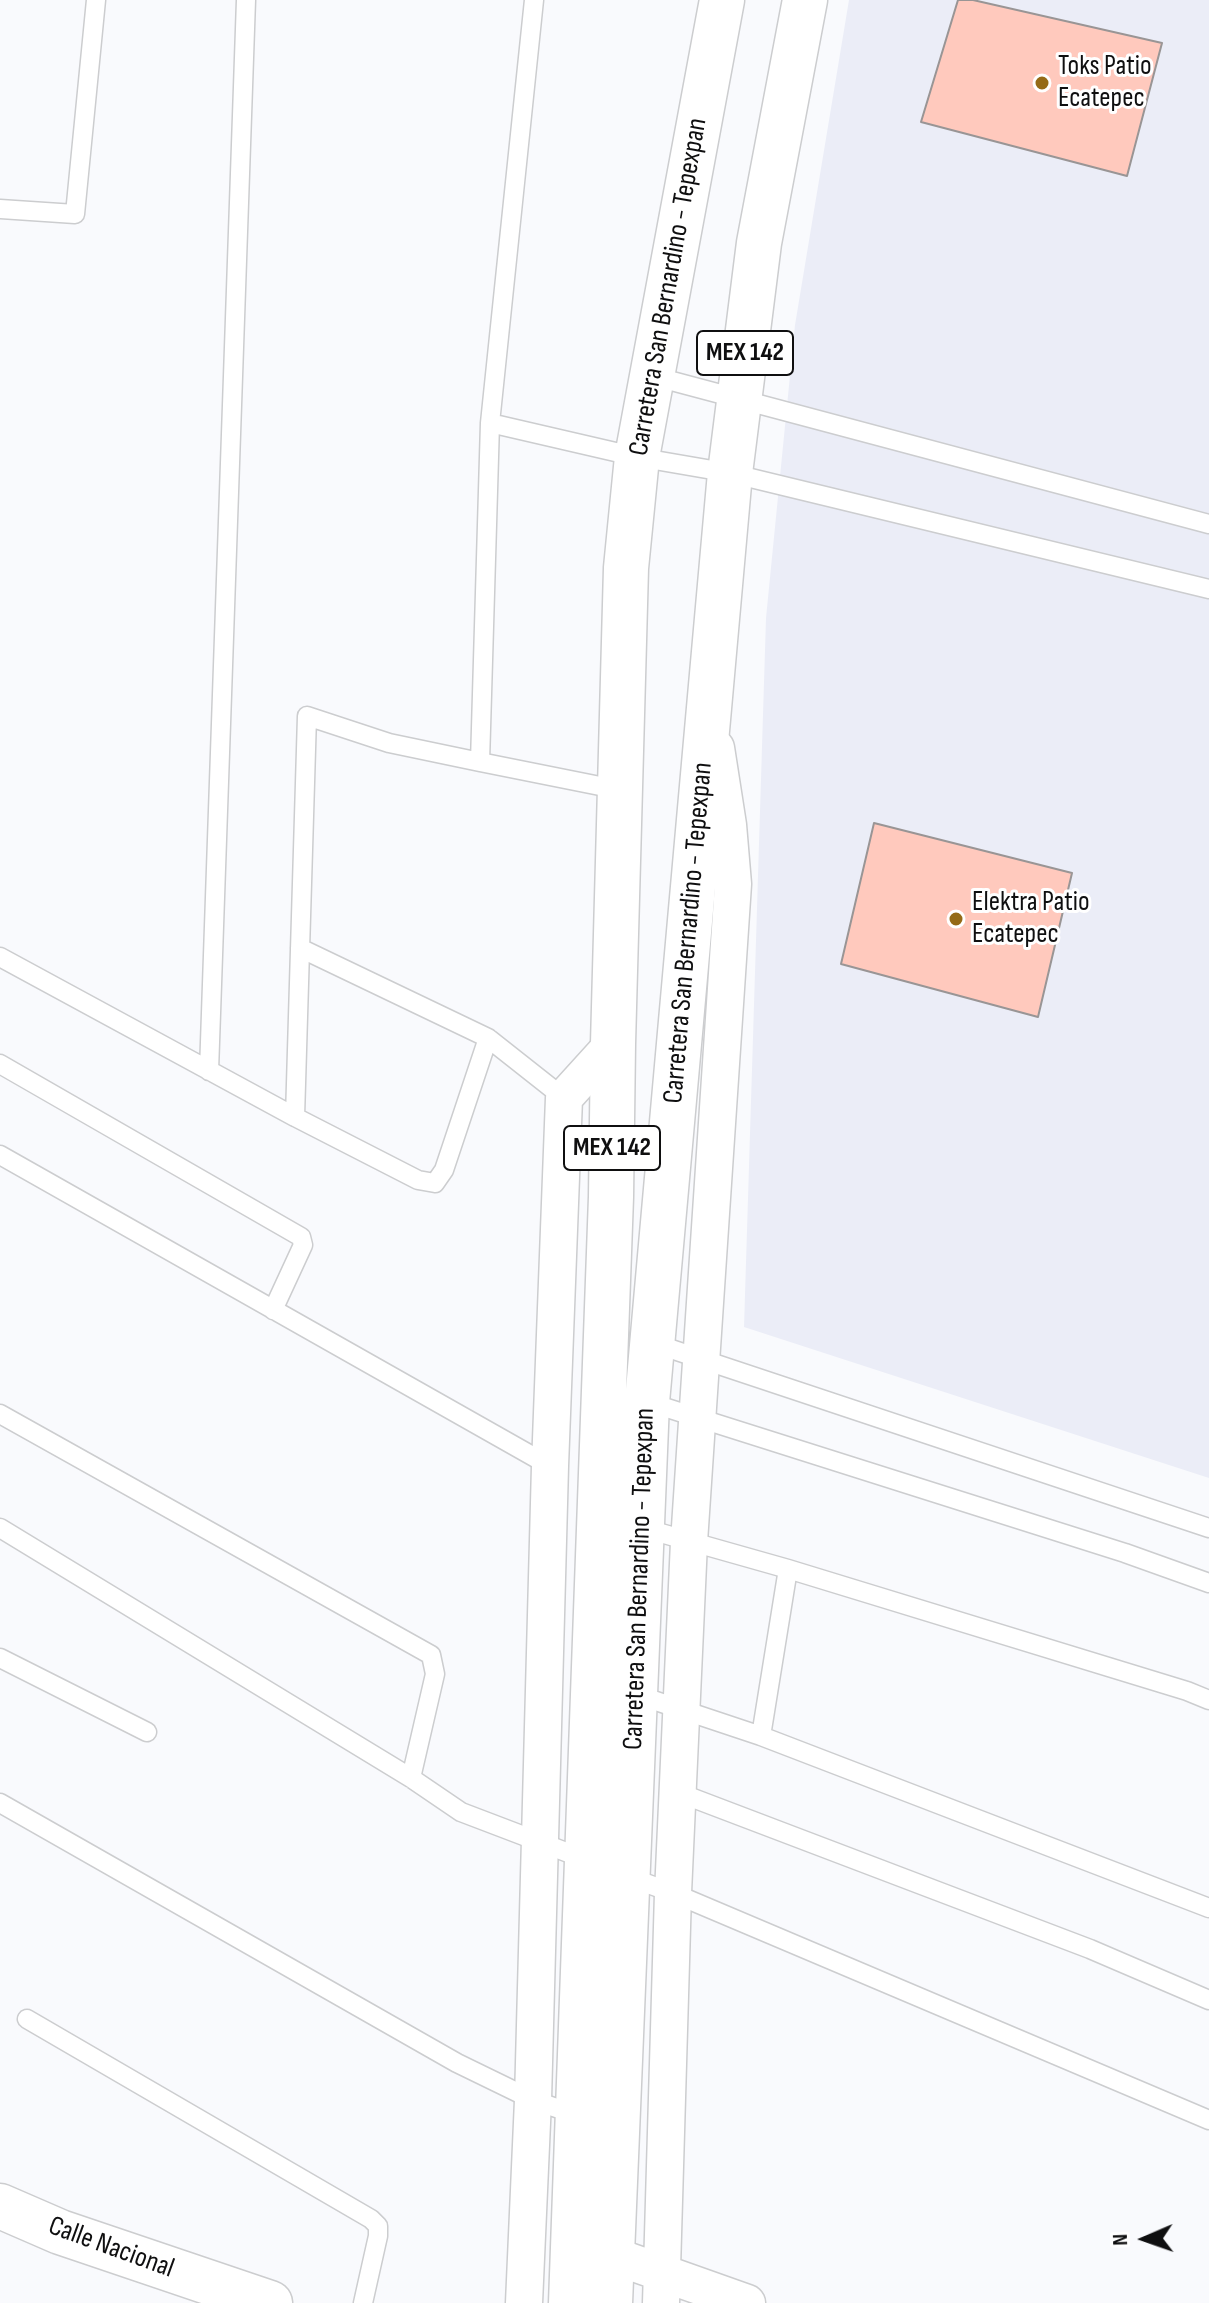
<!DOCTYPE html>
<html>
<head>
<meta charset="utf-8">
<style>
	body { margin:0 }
	#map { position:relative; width:1209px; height:2303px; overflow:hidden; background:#f9fafd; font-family:"Sofia Sans Condensed",sans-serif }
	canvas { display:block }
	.north { position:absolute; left:1105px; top:2199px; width:80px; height:80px; -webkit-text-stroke:6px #fff; paint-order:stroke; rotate:268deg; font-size:22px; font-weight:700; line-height:32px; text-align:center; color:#0f0f10 }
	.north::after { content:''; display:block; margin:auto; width:28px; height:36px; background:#0f0f10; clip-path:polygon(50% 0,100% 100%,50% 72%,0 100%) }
</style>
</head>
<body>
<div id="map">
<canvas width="1209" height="2303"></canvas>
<div class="north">N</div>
</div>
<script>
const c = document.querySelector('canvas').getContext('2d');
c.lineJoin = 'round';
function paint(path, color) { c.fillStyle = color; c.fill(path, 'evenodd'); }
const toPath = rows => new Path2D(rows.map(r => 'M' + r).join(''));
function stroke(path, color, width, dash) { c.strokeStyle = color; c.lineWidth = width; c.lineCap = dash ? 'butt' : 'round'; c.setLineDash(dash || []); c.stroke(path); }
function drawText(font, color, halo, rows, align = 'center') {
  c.font = font + ' "Sofia Sans Condensed",sans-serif'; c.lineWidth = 6; c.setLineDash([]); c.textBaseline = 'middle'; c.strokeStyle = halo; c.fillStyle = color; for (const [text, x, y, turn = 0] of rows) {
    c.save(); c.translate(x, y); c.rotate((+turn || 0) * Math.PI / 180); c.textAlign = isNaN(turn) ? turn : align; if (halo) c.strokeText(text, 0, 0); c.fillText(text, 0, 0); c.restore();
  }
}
const built = toPath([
	[849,0,1209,0,1209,1478,744,1327,766,618,795,325]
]);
const building = toPath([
	[958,0,973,0,1162,43,1127,176,921,122,958,0],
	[874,823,1072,873,1038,1017,841,964,874,823]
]);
const service = toPath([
	[0,209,75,214,96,0],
	[653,376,1209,524],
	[490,423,637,457,730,473,1209,589],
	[480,762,620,790],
	[300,948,488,1038,564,1098],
	[0,957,295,1117,418,1180,435,1183,444,1170,488,1038],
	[0,1064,301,1237,303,1245,273,1310],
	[209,1071,246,0],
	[295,1117,307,716,389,743,480,762,490,423,534,0],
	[0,1155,550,1466],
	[653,1343,1209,1528],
	[648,1402,1125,1553,1209,1583],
	[0,1414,431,1655,435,1674,411,1778],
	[0,1528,411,1778,461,1812,587,1860],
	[643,1528,788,1569,1187,1691,1209,1700],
	[788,1569,761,1736,1209,1908],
	[0,1658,147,1732],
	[635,1694,761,1736],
	[677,1792,1090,1949,1209,2000],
	[0,1803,457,2063,533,2100,577,2115],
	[629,1877,673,1893,1209,2120],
	[27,2019,371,2219,378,2226,378,2236,363,2303]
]);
const minor = toPath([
	[589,2247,747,2303],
	[524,2303,533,2100,550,1466,564,1098,613,1044],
	[661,2303,673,1893,689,1542,733,884,728,825,716,748]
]);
const tertiary = toPath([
	[0,2206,60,2232,270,2303]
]);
const trunk = toPath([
	[571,2303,611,1197,613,1044,626,568,637,457,722,0],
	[610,2303,647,1402,730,473,759,243,805,0]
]);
const markers = [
	[1042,83,8,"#956a16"],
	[956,919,8,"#956a16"]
];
const shields = [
	[745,353,96],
	[612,1148,96]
];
const shieldNames = [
	["MEX 142",745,353],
	["MEX 142",612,1148]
];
const poiNames = [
	["Toks Patio",1058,67],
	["Ecatepec",1058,99],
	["Elektra Patio",972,903],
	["Ecatepec",972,935]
];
const streetNames = [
	["Carretera San Bernardino - Tepexpan",669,287,-80],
	["Carretera San Bernardino - Tepexpan",689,933,-85],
	["Carretera San Bernardino - Tepexpan",640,1579,-88],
	["Calle Nacional",111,2248,20]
];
paint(built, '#ebedf7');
paint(building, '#ffc9bd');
stroke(building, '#999595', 2);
stroke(service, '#cccdcf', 21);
stroke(minor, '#cccdcf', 39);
stroke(tertiary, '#cccdcf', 47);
stroke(trunk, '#cccdcf', 47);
stroke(service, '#fff', 18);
stroke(minor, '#fff', 36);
stroke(tertiary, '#fff', 44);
stroke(trunk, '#fff', 44);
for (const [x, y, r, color] of markers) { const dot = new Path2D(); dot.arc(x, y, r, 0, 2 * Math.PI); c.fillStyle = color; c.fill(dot); stroke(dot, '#fff', 3); }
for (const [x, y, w] of shields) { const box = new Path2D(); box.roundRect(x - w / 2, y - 22, w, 44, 6); c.fillStyle = '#fff'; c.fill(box); stroke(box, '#0f0f10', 2); }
drawText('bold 26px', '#0f0f10', null, shieldNames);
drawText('28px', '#0f0f10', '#fff', poiNames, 'left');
drawText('28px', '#0f0f10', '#fff', streetNames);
</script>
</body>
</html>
